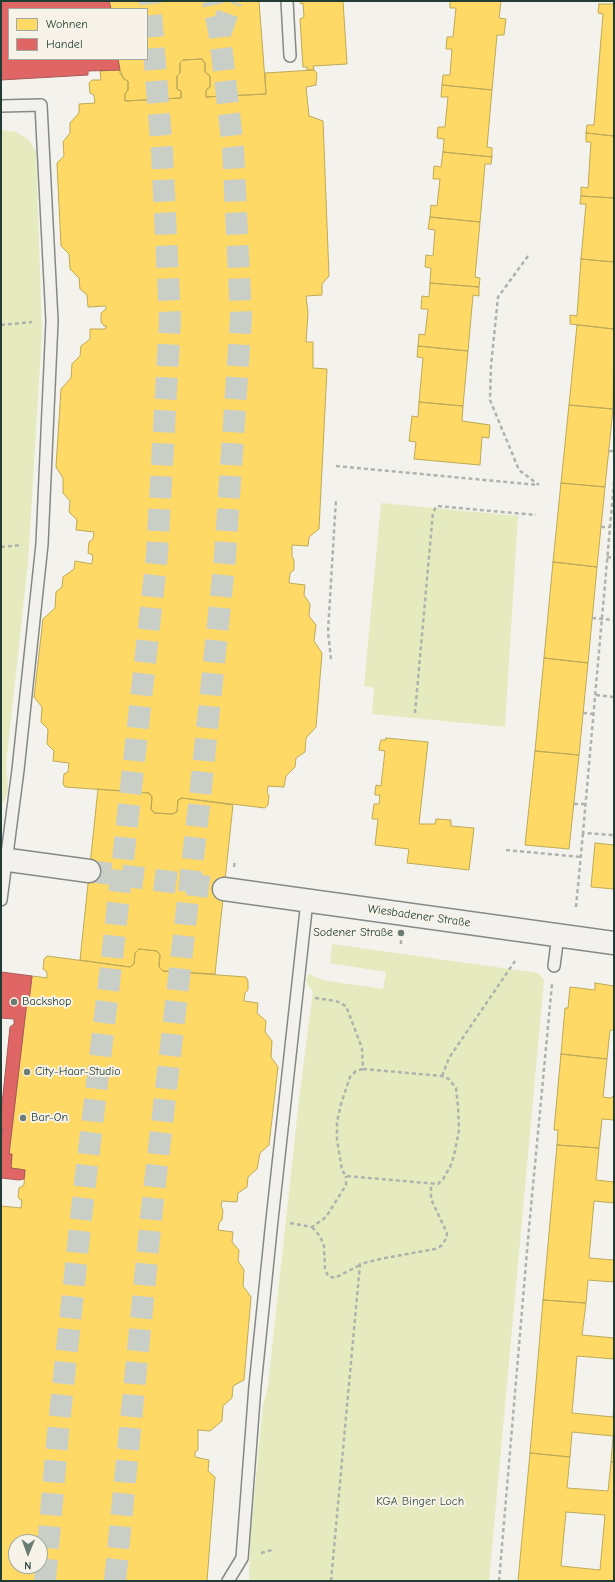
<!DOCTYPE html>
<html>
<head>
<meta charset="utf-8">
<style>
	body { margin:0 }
	#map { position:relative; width:615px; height:1582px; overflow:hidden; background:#f4f2ec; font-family:"Comic Neue",sans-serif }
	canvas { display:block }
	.frame { position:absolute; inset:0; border:2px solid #1f3d34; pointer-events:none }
	.legend { position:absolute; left:8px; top:8px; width:140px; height:52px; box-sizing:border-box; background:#f7f3e8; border:1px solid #a1aaa0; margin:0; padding:5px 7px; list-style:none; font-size:12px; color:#1f3d34 }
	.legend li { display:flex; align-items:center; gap:8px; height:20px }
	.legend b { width:20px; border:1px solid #a1aaa0 }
	.north { position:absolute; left:8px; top:1534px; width:40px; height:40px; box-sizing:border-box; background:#f7f3e8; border:1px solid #a1aaa0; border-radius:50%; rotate:181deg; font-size:11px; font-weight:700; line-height:16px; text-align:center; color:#1f3d34 }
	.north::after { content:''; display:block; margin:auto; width:14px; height:18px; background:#6a7c74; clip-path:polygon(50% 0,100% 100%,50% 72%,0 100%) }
</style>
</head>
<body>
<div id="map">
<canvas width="615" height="1582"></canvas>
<div class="frame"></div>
<ul class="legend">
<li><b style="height:11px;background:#ffd966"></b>Wohnen</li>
<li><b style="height:11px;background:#e06666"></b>Handel</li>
</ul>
<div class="north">N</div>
</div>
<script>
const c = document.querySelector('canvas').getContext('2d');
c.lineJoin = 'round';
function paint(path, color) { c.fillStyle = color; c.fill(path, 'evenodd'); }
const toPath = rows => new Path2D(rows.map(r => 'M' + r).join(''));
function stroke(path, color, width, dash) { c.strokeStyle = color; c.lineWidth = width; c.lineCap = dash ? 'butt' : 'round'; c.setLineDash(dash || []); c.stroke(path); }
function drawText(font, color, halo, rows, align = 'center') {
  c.font = font + ' "Comic Neue",sans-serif'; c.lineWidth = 4; c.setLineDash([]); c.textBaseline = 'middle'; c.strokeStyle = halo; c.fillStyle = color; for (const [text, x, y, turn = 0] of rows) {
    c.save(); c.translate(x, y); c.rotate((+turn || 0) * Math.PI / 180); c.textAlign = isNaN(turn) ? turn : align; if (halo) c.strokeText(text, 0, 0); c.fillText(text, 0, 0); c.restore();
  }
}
const green = toPath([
	[1,130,16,132,29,140,36,152,42,333,28,563,6,764,8,789,6,797,1,807],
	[381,503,518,516,505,727,372,714,374,688,364,686],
	[332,944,538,973,544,980,489,1581,249,1581,250,1537,263,1406,268,1385,299,1100,313,991,307,984,307,978,309,974,322,980,383,989,386,972,330,963]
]);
const homes = toPath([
	[109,1,259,1,266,94,206,97,206,90,210,87,210,76,205,72,205,63,202,59,183,60,180,63,180,73,177,76,177,89,181,91,181,98,125,101,125,94,128,90,128,81,124,79,120,73,118,59,147,59,147,9,111,9,109,1],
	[299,1,343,1,347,64,313,66,314,70,307,70,307,67,303,67,300,19,304,17,303,3,301,4,299,1],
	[450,1,501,1,499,18,506,19,504,35,497,35,492,90,442,85,443,75,450,75,452,49,446,49,447,37,453,37,456,8,450,8,450,1],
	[599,4,614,4,614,136,586,133,587,125,594,125,603,14,598,13,599,4],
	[202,59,205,63,205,72,210,76,210,87,206,90,206,97,266,94,265,73,314,70,317,73,316,85,306,87,309,116,323,121,329,276,322,284,322,295,306,296,308,313,306,342,313,342,313,368,327,369,319,529,309,537,308,546,292,545,292,556,294,560,294,570,290,573,289,583,305,585,304,595,310,604,309,616,316,625,314,641,322,653,316,727,306,738,305,752,296,758,295,767,286,776,284,787,268,786,267,793,269,795,268,805,265,808,182,798,178,800,177,812,172,814,154,813,151,809,152,797,149,793,65,787,63,784,64,774,68,772,69,763,53,761,54,751,47,744,48,729,41,722,42,707,34,697,43,619,55,608,56,592,62,587,63,577,74,569,75,561,92,564,93,555,88,553,89,542,93,539,94,532,76,530,77,520,69,512,70,501,63,493,63,478,56,467,61,389,71,378,72,364,80,356,81,346,90,339,90,329,105,329,107,326,104,326,101,322,101,313,106,309,106,306,88,307,87,295,80,289,79,278,70,269,69,254,61,246,57,163,64,156,63,142,70,133,70,123,79,113,79,104,95,103,94,95,90,93,89,83,92,80,101,80,100,71,120,70,124,79,128,81,128,90,125,94,125,101,181,98,181,91,177,89,177,76,180,73,180,63,183,60,202,59],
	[442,85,492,90,487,147,492,148,492,157,443,152,444,139,437,138,438,127,445,127,448,97,441,97,442,85],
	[586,133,614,136,614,198,581,196,581,187,588,188,591,142,586,142,586,133],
	[443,152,492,157,491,164,485,164,480,222,430,217,431,205,437,206,440,179,433,179,434,166,441,167,443,152],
	[581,196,614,198,614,262,581,259,586,204,580,204,581,196],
	[430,217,480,222,475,277,480,278,479,287,430,283,431,268,425,267,426,255,433,256,435,230,428,229,430,217],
	[581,259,614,262,614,329,570,324,570,315,577,316,581,259],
	[430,283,479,287,479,296,473,295,468,351,418,346,419,334,425,335,428,309,421,309,422,296,429,297,430,283],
	[577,325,614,329,613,409,569,405,577,325],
	[418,346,468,351,463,406,419,402,423,358,417,357,418,346],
	[419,402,463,406,462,421,490,425,489,438,482,437,480,465,414,459,416,442,409,441,412,416,418,417,419,402],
	[569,405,613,409,605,487,561,483,569,405],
	[561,483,605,487,597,567,553,562,561,483],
	[553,562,597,567,588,663,544,658,553,562],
	[544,658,588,663,579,755,535,751,544,658],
	[386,738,428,742,419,824,435,824,436,819,451,820,451,826,474,828,469,870,407,863,409,849,375,845,378,819,372,819,374,804,379,804,380,795,375,795,375,793,376,785,381,786,385,751,379,750,379,748,381,740,386,740,386,738],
	[535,751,579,755,569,849,525,845,535,751],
	[98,789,149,793,152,797,151,809,154,813,172,814,177,812,178,800,182,798,233,805,215,974,163,971,159,967,160,955,157,951,139,949,135,953,134,964,130,967,80,960,98,789],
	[595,843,614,845,614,889,591,887,595,843],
	[139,949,157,951,160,955,159,967,163,971,246,977,248,981,248,990,245,993,244,1001,258,1003,257,1013,266,1021,265,1032,272,1041,271,1057,278,1067,269,1145,260,1153,257,1169,248,1177,247,1187,238,1193,237,1202,222,1201,221,1207,223,1210,222,1220,219,1223,218,1230,233,1232,232,1242,239,1250,238,1261,244,1270,243,1286,251,1297,244,1380,233,1386,232,1398,223,1406,222,1421,210,1431,198,1430,198,1450,195,1452,195,1457,209,1460,208,1471,215,1477,207,1581,1,1581,1,1206,21,1208,22,1200,20,1200,18,1197,19,1188,24,1185,25,1170,11,1168,12,1154,9,1154,27,1001,29,1001,32,976,47,978,47,972,43,969,44,959,47,956,130,967,134,964,135,953,139,949],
	[16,1542,40,1542,40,1566,16,1566,16,1542],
	[595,983,614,986,614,1030,610,1030,607,1059,561,1054,565,1008,568,1008,570,987,595,990,595,983],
	[561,1054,607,1059,603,1097,611,1098,614,1095,614,1120,602,1119,599,1148,557,1145,558,1130,554,1130,561,1054],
	[557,1145,599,1148,596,1180,614,1182,614,1203,594,1201,589,1258,614,1260,614,1282,588,1280,586,1303,543,1300,557,1145],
	[543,1300,586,1303,582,1335,614,1338,614,1359,577,1356,572,1413,613,1417,614,1403,614,1462,611,1462,613,1436,572,1432,570,1457,530,1453,543,1300],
	[530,1453,570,1457,567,1488,608,1491,611,1462,614,1462,614,1581,518,1581,530,1453],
	[566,1512,605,1515,600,1570,561,1566,566,1512]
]);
const shops = toPath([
	[1,1,109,1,111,9,9,9,9,59,118,59,120,70,88,71,88,75,1,80,1,1],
	[1,972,32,976,29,1001,27,1001,9,1154,12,1154,11,1168,25,1170,24,1179,19,1180,1,1178,1,1133,2,1133,3,1128,1,1128,1,1114,10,1027,14,1024,14,1019,1,1018,1,972]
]);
const tertiaryTunnel = toPath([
	[89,871,224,889]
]);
const motorwayTunnel = toPath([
	[220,34,232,1],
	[45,1581,58,1433,83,1200,112,958,157,555,170,320,162,152,150,1],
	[115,1581,152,1209,199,806,225,557,241,318,233,148,220,36,213,1]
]);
const path = toPath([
	[528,256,498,297,491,366,490,400,519,470,539,485],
	[1,325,32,322],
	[609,451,614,451],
	[336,466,538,485],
	[614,482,583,833,614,835],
	[601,527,610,527],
	[1,547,22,545],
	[607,557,614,558],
	[592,618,614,620],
	[331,659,328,632,336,499],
	[596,695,614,697],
	[415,713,433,512,437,506,536,515],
	[583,713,594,714],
	[574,804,586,804],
	[506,850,581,857],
	[234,867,235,860],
	[576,907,583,833],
	[401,944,401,938],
	[315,998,336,1001,346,1006,362,1048,363,1069],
	[363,1069,442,1076,449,1079,456,1088,458,1106,459,1130,454,1156,450,1167,443,1179,438,1184,346,1176,342,1170,337,1140,337,1122,341,1104,350,1077,356,1071,363,1069],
	[442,1076,449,1058,515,961],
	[290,1223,312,1227,326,1217,346,1185,346,1176],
	[312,1227,320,1236,324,1246,325,1269,328,1276,335,1278,360,1265],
	[261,1553,272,1550],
	[331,1581,360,1264,380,1259,435,1249,441,1246,446,1239,447,1233,431,1199,431,1184],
	[499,1581,529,1228,552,984]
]);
const service = toPath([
	[287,1,290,56],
	[1,106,41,105,52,321,42,544,18,770,1,900],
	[554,966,558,935],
	[228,1581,242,1558,255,1386,272,1220,307,901]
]);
const tertiary = toPath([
	[1,859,89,871],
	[224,889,614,943]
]);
const markers = [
	[401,933,4,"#6a7c74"],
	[14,1002,4,"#6a7c74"],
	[27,1072,4,"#6a7c74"],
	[23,1118,4,"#6a7c74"]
];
const streetNames = [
	["Wiesbadener Straße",419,916,8]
];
const poiNames = [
	["Sodener Straße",393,933,"right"],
	["Backshop",22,1002],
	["City-Haar-Studio",35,1072],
	["Bar-On",31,1118]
];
const parkNames = [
	["KGA Binger Loch",420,1502]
];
paint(green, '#e5ebbe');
paint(homes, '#ffd966');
stroke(homes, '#bcaa57', 1);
paint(shops, '#e06666');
stroke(shops, '#a65a57', 1);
stroke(tertiaryTunnel, '#c9cec7', 22, [22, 11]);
stroke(motorwayTunnel, '#c9cec7', 22, [22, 11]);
stroke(service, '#848985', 14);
stroke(tertiary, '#848985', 25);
stroke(path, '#b0b2ae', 2.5, [4, 3]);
stroke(service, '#f2f1ed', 11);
stroke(tertiary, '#f2f1ed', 22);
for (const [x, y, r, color] of markers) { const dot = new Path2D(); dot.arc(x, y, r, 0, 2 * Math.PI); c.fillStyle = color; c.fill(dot); stroke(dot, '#f7f3e8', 1.5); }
drawText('12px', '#1f3d34', '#f7f3e8', streetNames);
drawText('12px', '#1f3d34', '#f7f3e8', poiNames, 'left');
drawText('12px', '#3b5643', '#f7f3e8', parkNames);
</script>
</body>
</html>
